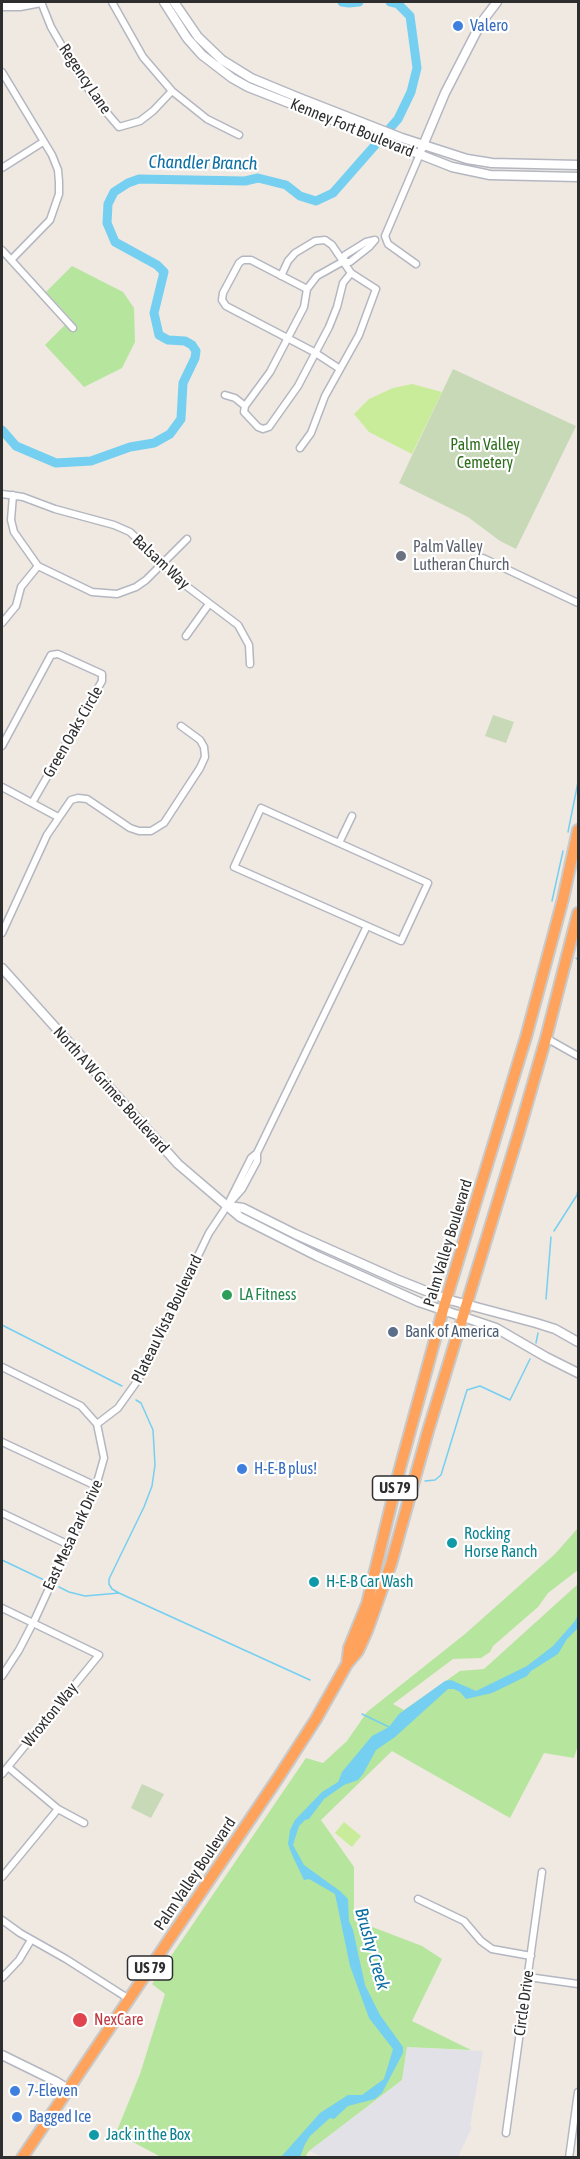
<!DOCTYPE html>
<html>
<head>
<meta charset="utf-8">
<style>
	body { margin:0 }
	#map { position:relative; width:580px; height:2159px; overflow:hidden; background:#efe9e1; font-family:"Asap Condensed",sans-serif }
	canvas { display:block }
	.frame { position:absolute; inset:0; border:3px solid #2e2e2e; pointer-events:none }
</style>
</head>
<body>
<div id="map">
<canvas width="580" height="2159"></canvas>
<div class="frame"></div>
</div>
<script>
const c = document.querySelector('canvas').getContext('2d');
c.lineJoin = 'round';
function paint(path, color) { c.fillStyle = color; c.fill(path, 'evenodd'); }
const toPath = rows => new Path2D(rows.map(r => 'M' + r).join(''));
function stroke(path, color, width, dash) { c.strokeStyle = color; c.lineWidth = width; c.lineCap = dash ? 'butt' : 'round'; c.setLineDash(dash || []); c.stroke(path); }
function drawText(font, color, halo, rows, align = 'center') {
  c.font = font + ' "Asap Condensed",sans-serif'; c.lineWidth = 4.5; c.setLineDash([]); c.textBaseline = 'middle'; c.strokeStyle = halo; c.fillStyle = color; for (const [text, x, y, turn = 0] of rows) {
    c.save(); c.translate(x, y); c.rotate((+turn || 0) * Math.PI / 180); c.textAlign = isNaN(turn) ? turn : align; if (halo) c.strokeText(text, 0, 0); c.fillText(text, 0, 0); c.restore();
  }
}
const industrial = toPath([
	[407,2047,483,2051,470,2126,472,2127,458,2157,325,2158,309,2151,402,2080]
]);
const green = toPath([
	[72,266,123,292,134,308,135,342,122,368,84,387,45,345,71,319,46,292],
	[578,1528,578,1570,548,1593,538,1607,493,1646,490,1652,481,1658,453,1659,393,1704,404,1710,460,1671,484,1669,578,1584,578,1745,574,1758,544,1753,510,1818,392,1751,321,1820,354,1867,354,1920,422,1946,442,1959,412,2021,471,2050,407,2047,402,2080,309,2151,305,2157,161,2157,116,2133,140,2074,165,1994,152,1984,306,1758,323,1763,347,1741,367,1712,465,1634,555,1554]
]);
const cemetery = toPath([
	[453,369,576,426,516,549,500,541,468,517,399,483],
	[493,715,514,722,506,743,485,736],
	[142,1784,164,1794,151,1818,131,1808]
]);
const pitch = toPath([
	[412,384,442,392,412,454,369,432,354,414,369,399,393,388],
	[344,1822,361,1836,352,1847,335,1833]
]);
const water = toPath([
	[578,1614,578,1628,567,1639,558,1654,531,1671,527,1676,492,1693,466,1699,460,1692,454,1689,448,1689,395,1737,376,1750,363,1774,358,1780,344,1785,324,1799,309,1819,305,1820,299,1826,293,1845,304,1865,340,1891,348,1899,349,1921,353,1930,365,1985,380,2015,403,2047,403,2053,382,2093,375,2099,348,2106,334,2119,330,2118,310,2136,305,2144,300,2157,281,2157,320,2113,348,2095,362,2095,384,2079,393,2049,369,2018,350,1966,335,1894,309,1879,304,1880,293,1857,288,1844,290,1830,295,1820,322,1792,338,1782,342,1772,372,1736,389,1727,399,1714,413,1704,445,1681,451,1680,476,1691,527,1666,553,1646,575,1621]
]);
const stream = toPath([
	[568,832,578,782],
	[552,901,563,851],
	[576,958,578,960],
	[554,1231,577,1195,578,1189],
	[546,1299,551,1237],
	[2,1325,122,1386],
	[536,1343,538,1333],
	[425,1481,435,1480,441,1475,467,1390,480,1386,510,1400,530,1359],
	[2,1560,44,1580],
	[59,1587,69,1592,85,1596,119,1593,310,1680],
	[119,1593,112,1589,109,1584,109,1579,144,1507,152,1486,155,1465,153,1430,141,1403,136,1400],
	[362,1714,389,1727]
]);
const river = toPath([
	[342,2,349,3,359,2],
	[2,430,16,446,56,463,91,461,130,447,154,443,170,434,181,419,183,383,195,358,196,351,192,345,185,341,168,340,159,335,154,313,164,272,157,265,115,242,107,223,108,204,114,192,128,183,139,179,245,181,258,178,286,185,300,196,316,201,333,193,398,119,411,92,417,68,410,16,398,4,390,2]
]);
const street = toPath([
	[41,2,51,27,74,67,95,99,119,127,140,121,153,111,172,91],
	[112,2,143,57,172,91,207,119,239,135],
	[2,72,52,155,58,170,59,182,59,194,50,220,11,260],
	[2,168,43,142],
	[375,240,369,247,350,262,342,262,345,255,366,242,375,240],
	[2,250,73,328],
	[342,262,317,276,307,289,304,307,270,372,245,406,244,412,258,427,263,429,269,427,298,386,329,327,337,307,343,283,351,273],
	[416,264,388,244,385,236,420,154],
	[281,276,288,261,295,253,315,241,325,240,332,245,351,273,376,289,359,335,325,396,311,433,300,448],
	[307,289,251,260,243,260,239,263,223,293,222,300,226,306,314,352,340,369],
	[225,395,235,398,245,406],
	[2,494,23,497,55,509,114,525,130,532,185,585,238,625,249,645,250,664],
	[13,495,11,520,14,532,38,566,92,592,117,594,136,587,146,580,187,539],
	[483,558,578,603],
	[2,623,16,606,21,587,38,566],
	[186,636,209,604],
	[2,746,51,655,58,654,102,674,102,681,32,803],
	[2,787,58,817],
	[261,808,428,883,401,941,234,867,261,808],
	[339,843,352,816],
	[2,933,47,835,71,800,78,798,87,799,130,828,139,831,151,831,164,823,200,768,205,757,204,747,200,740,181,726],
	[546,1038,578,1056],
	[230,1200,251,1158,257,1153],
	[2,1367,81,1406,97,1424,104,1458,96,1486,35,1619,19,1650,2,1676],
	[97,1424,118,1408,138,1380,209,1233,227,1206,242,1189,257,1161,257,1153,367,926],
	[2,1442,96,1486],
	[2,1513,69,1545],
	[2,1608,99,1655,2,1774],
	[8,1767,58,1809,84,1823],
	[2,1877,58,1809],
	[418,1899,464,1921,481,1941,492,1949,531,1956],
	[2,1920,20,1933,66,1959,129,1999],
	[528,1977,578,1984],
	[2,1978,19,1960,31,1940],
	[506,2133,542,1872],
	[569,2158,578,2092]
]);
const secondary = toPath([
	[164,2,187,38,202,55,232,78,248,87,452,167,490,175,578,177],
	[174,2,198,37,222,60,251,78,297,97,402,138,467,159,492,163,578,165],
	[2,6,20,6,41,2],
	[422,148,445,93,481,23,497,2],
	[2,968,178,1164,240,1217,317,1256,419,1302,496,1328,546,1357,578,1373],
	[228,1206,243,1208,295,1234,396,1279,446,1299,536,1323,555,1329,578,1342],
	[2,2055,55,2081,68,2089]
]);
const highway = toPath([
	[347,1664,349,1648,367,1604,400,1468,443,1310,526,1037,563,899,578,830],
	[22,2158,278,1778,316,1719,347,1664,358,1651,367,1631,391,1564,428,1431,519,1132,546,1038,578,913]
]);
const markers = [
	[458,26,6,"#3f7fe0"],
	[401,556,6,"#6b7280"],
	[227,1295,6,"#2e9e5b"],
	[393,1332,6,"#5c6f8a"],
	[242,1469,6,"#3f7fe0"],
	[452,1543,6,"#0f9aa8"],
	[314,1582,6,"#0f9aa8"],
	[80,2020,8,"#e0444e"],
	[15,2091,6,"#3f7fe0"],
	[17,2117,6,"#3f7fe0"],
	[94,2135,6,"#0f9aa8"]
];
const shields = [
	[395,1488,45],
	[150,1968,45]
];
const shieldNames = [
	["US 79",395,1488],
	["US 79",150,1968]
];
const shopNames = [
	["Valero",470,26],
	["H-E-B plus!",254,1469],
	["7-Eleven",27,2091],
	["Bagged Ice",29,2117]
];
const streetNames = [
	["Regency Lane",85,79,56],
	["Kenney Fort Boulevard",352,128,22],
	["Balsam Way",161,562,43],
	["Green Oaks Circle",73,732,-60],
	["North A W Grimes Boulevard",111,1090,48],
	["Palm Valley Boulevard",448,1243,-73],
	["Plateau Vista Boulevard",167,1319,-64],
	["East Mesa Park Drive",73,1535,-65],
	["Wroxton Way",50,1715,-51],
	["Palm Valley Boulevard",195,1874,-56],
	["Circle Drive",524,2003,-82]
];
const parkNames = [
	["Palm Valley",485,445],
	["Cemetery",485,463]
];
const worshipNames = [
	["Palm Valley",413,547],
	["Lutheran Church",413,565]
];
const leisureNames = [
	["LA Fitness",239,1295]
];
const serviceNames = [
	["Bank of America",405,1332]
];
const cultureNames = [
	["Rocking",464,1534],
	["Horse Ranch",464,1552],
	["H-E-B Car Wash",326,1582],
	["Jack in the Box",106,2135]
];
const healthNames = [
	["NexCare",94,2020]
];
const waterNames = [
	["Chandler Branch",203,163,1],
	["Brushy Creek",372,1949,74]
];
paint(industrial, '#e3e1e8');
paint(green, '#b6e59e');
paint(cemetery, '#c8d9b8');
paint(pitch, '#c9ec9a');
paint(water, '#75cff0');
stroke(stream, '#75cff0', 1.5);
stroke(river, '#75cff0', 9);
stroke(street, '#b4b7c1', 9);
stroke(secondary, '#b4b7c1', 11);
stroke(highway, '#c9c9c9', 14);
stroke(street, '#fff', 6);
stroke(secondary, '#fff', 8);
stroke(highway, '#ffa35c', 10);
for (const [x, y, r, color] of markers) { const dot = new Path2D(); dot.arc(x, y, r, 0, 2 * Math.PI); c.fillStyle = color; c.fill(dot); stroke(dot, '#fff', 2); }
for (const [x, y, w] of shields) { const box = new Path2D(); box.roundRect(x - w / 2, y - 12, w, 24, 4.5); c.fillStyle = '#fff'; c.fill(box); stroke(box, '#2e2e2e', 1.5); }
drawText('bold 15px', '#2e2e2e', null, shieldNames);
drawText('16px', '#366cbe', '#fff', shopNames, 'left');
drawText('16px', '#2e2e2e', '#fff', streetNames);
drawText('16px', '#2c6e1b', '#fff', parkNames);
drawText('16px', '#5b616d', '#fff', worshipNames, 'left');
drawText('16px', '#27864d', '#fff', leisureNames, 'left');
drawText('16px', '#4e5e75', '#fff', serviceNames, 'left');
drawText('16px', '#0d838f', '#fff', cultureNames, 'left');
drawText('16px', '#be3a42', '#fff', healthNames, 'left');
drawText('italic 18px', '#0d6fa3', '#fff', waterNames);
</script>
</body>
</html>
